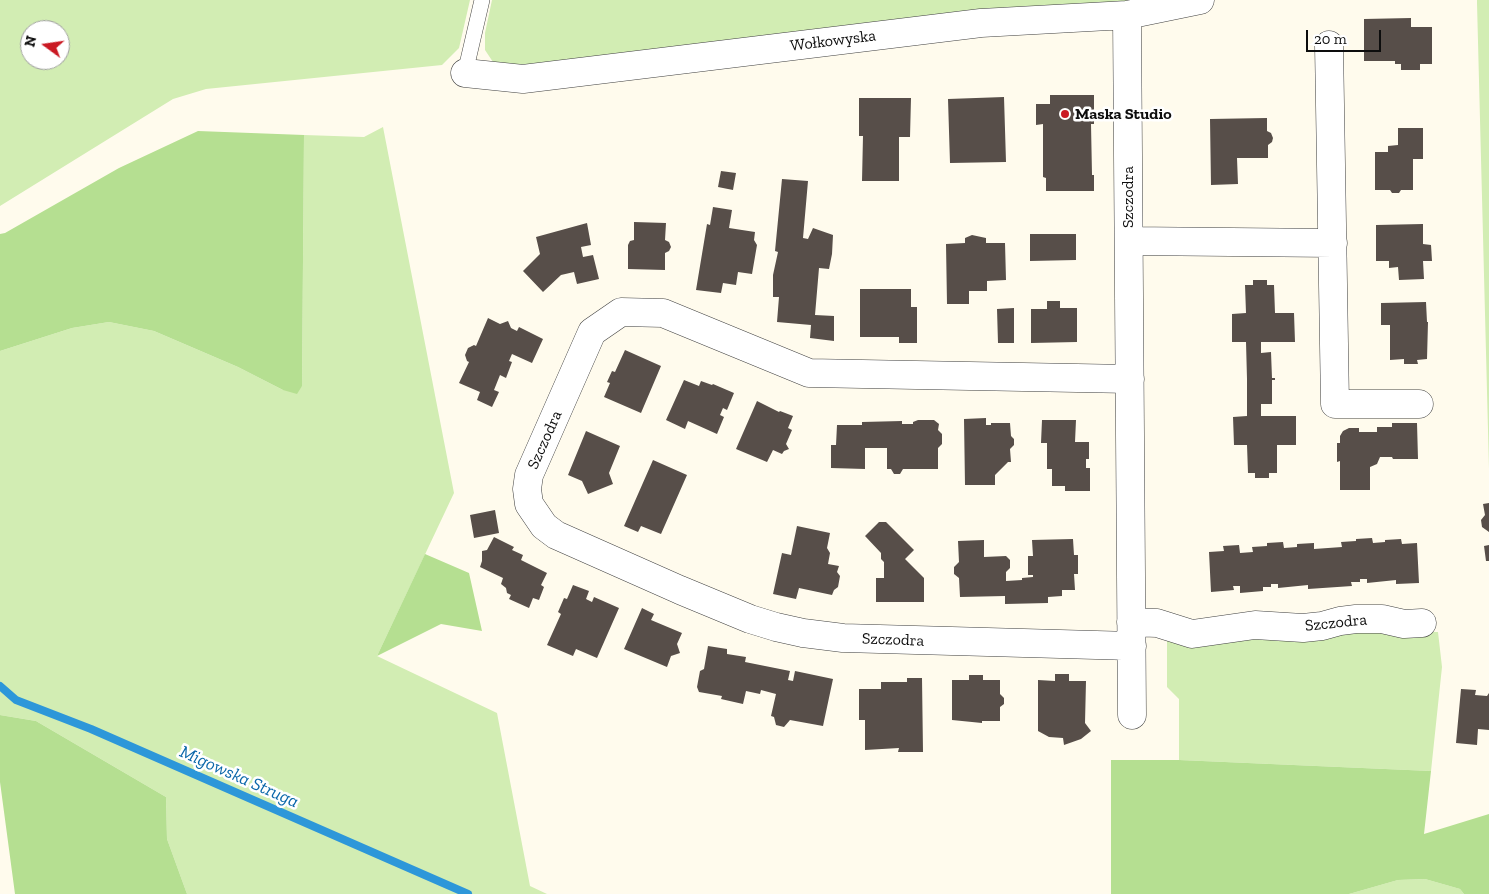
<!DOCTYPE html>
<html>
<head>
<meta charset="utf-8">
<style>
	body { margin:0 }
	#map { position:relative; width:1489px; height:894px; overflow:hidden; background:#fffbed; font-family:"Zilla Slab",serif }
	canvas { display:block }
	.north { position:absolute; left:20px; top:20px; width:50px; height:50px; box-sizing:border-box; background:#fff; border:1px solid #9e9e9e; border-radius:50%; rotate:284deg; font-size:14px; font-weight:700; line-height:20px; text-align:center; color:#0d0d0d }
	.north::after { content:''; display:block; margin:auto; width:18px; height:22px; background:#ca1923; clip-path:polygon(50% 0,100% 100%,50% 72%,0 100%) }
	.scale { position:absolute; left:1306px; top:30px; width:75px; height:22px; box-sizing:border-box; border:2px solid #0d0d0d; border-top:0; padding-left:6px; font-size:15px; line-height:18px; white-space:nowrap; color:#0d0d0d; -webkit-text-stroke:4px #fff; paint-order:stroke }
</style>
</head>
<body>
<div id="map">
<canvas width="1489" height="894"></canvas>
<div class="north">N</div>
<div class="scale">20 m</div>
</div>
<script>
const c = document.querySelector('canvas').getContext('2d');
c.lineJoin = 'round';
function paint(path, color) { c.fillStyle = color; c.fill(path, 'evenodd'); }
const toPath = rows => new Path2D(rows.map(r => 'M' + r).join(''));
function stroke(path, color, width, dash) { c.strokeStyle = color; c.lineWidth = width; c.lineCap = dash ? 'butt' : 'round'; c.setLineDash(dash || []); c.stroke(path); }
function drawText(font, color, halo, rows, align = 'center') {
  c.font = font + ' "Zilla Slab",serif'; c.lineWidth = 5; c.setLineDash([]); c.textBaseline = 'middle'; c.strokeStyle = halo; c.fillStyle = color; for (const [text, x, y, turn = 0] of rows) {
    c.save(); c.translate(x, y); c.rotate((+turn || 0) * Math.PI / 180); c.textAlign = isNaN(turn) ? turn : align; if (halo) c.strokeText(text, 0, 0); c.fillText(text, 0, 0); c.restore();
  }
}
const green = toPath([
	[0,0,470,0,459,48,442,65,206,89,173,99,0,206],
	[30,30,60,30,60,60,30,60],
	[492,0,1153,0,981,13,513,66,495,65,485,50,485,33],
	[1477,0,1489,0,1489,469,1477,3],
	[383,127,454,493,377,656,497,713,530,886,547,894,187,894,167,839,166,797,36,721,0,715,0,351,72,328,109,322,154,331,238,367,283,390,302,386,304,135,364,137],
	[1345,631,1438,632,1442,667,1431,771,1179,760,1179,699,1167,687,1167,637,1203,643],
	[1425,879,1460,889,1464,894,1349,894,1398,880]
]);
const forest = toPath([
	[198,131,304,135,302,386,297,394,283,390,238,367,154,331,109,322,72,328,0,351,0,234,5,233,119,168],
	[425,554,469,573,482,631,441,624,377,656],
	[0,715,36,721,166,797,167,839,187,894,15,894,0,782],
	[1111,760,1179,760,1431,771,1424,834,1489,814,1489,894,1464,894,1460,889,1425,879,1398,880,1349,894,1111,894]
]);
const stream = toPath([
	[0,686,16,700,91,729,468,894]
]);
const building = toPath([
	[1411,18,1411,27,1432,27,1432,64,1420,64,1420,70,1401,70,1401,64,1395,64,1395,61,1364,61,1364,19],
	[1050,95,1094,95,1094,124,1091,124,1092,175,1094,175,1094,191,1046,191,1046,178,1043,177,1043,124,1036,125,1036,104,1050,104],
	[1004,97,1006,162,950,163,948,99],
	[859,98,911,98,910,137,899,137,899,181,862,181,863,136,859,136],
	[1267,118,1267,131,1271,133,1273,138,1272,142,1268,145,1268,158,1237,158,1238,184,1211,185,1210,119],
	[1398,128,1423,128,1423,159,1413,159,1413,190,1401,190,1399,193,1392,193,1390,190,1375,190,1375,152,1388,152,1388,146,1398,145],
	[721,171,736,173,733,190,718,187],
	[782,179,808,181,803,238,808,239,813,228,833,235,832,254,829,269,819,268,815,315,834,316,834,341,810,338,811,325,777,322,779,297,773,297,773,275,778,252,775,251],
	[713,207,732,210,729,228,755,232,754,240,757,245,752,274,738,272,736,285,723,283,721,293,696,290,707,224,710,225],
	[634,222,666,223,665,240,669,242,671,247,669,251,665,253,665,270,628,269,628,245,630,241,634,240],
	[587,223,591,245,581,247,583,257,593,255,599,279,577,284,574,272,561,275,543,292,523,271,540,254,536,237],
	[1423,224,1423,244,1431,245,1432,261,1423,261,1424,279,1399,280,1398,267,1389,268,1389,261,1376,261,1376,225],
	[1030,234,1076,234,1076,260,1030,261],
	[972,235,986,238,986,243,1005,243,1006,280,987,281,987,291,969,291,969,304,947,304,946,244,965,243,965,238],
	[1253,280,1267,280,1267,285,1274,285,1275,313,1294,313,1295,342,1261,342,1261,353,1271,352,1272,378,1275,378,1275,380,1272,380,1272,404,1261,404,1261,416,1296,416,1296,445,1277,445,1277,473,1269,473,1269,478,1255,478,1255,473,1248,473,1247,445,1234,445,1233,417,1247,416,1247,379,1246,342,1232,342,1232,314,1246,313,1245,285,1253,285],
	[860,289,911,289,911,307,917,307,917,343,899,343,899,337,860,337],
	[1047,301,1060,301,1060,308,1077,308,1077,342,1031,343,1031,309,1047,309],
	[1426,302,1427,322,1428,322,1427,359,1417,360,1418,364,1404,364,1404,359,1390,360,1390,325,1381,325,1381,303],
	[1014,308,1014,343,998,343,997,309],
	[488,318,500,324,508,321,511,328,517,331,519,327,543,339,532,363,512,354,509,361,512,362,506,378,500,375,494,390,499,392,492,407,477,400,480,392,459,383,469,362,467,361,465,355,468,348,474,345,476,346],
	[625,350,661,366,641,413,604,397,610,383,607,382,612,371,615,372],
	[684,380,699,386,701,381,712,385,713,384,734,393,727,410,723,408,720,415,724,417,717,434,688,421,685,429,666,420],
	[757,401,779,412,780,411,793,416,788,428,792,430,786,444,789,449,784,451,782,454,773,450,767,462,736,449],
	[986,418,986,425,991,425,991,423,1010,423,1011,436,1014,439,1014,445,1010,449,1011,462,1008,462,995,475,995,485,965,485,964,419],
	[918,420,934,420,939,424,938,430,942,434,942,444,938,448,938,469,903,469,900,474,894,474,891,469,887,469,887,448,865,448,865,469,831,468,831,445,836,445,837,425,862,425,862,422,902,421,902,424,913,424,913,422],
	[1042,420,1076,420,1075,442,1089,442,1089,459,1086,459,1086,468,1090,468,1090,491,1065,491,1065,486,1052,486,1052,469,1047,469,1047,443,1041,443],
	[1392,423,1417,423,1418,459,1393,459,1392,457,1380,457,1377,464,1370,467,1370,490,1340,490,1340,461,1337,462,1337,443,1340,443,1340,436,1343,431,1349,428,1359,428,1359,432,1377,432,1377,427,1392,427],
	[586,431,620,446,609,473,613,484,588,494,582,481,568,475],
	[653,460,687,475,661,534,641,526,638,532,624,526],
	[1489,503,1489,532,1482,527,1481,520,1485,515,1483,504],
	[495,510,499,533,474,538,470,515],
	[879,522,886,522,914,550,905,559,924,578,924,602,876,602,876,578,884,578,884,562,881,559,881,553,865,536],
	[797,526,830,533,827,548,830,553,828,564,839,566,837,572,840,576,838,587,834,590,832,595,799,588,796,599,773,594,782,553,791,555],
	[494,537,514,547,512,550,523,555,521,560,547,573,541,585,544,587,539,600,533,598,529,608,509,599,511,595,507,593,506,588,501,584,503,578,480,567,482,561,482,551,487,550],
	[1372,538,1373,543,1385,542,1385,540,1401,539,1402,544,1417,543,1419,583,1396,584,1396,580,1367,583,1367,579,1360,579,1360,582,1351,582,1352,586,1308,589,1308,585,1278,588,1278,584,1271,584,1271,587,1263,587,1263,591,1240,593,1240,586,1233,586,1234,590,1211,592,1209,552,1224,551,1223,546,1239,545,1240,553,1253,552,1252,547,1267,546,1267,543,1283,542,1284,548,1297,547,1297,544,1314,543,1314,549,1342,547,1341,542,1356,541,1356,539],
	[1073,539,1074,555,1078,555,1078,574,1074,574,1075,590,1062,590,1062,596,1048,597,1048,603,1005,604,1005,596,960,597,959,578,954,574,954,567,959,562,958,541,984,540,984,557,1006,556,1010,560,1010,568,1006,572,1006,581,1022,580,1022,578,1033,577,1033,575,1028,575,1028,556,1033,556,1032,540],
	[1489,545,1489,561,1486,561,1484,546],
	[573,585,589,591,586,599,592,602,594,597,619,608,597,658,576,649,573,656,547,645,561,614,558,612,564,598,567,599],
	[642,608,654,614,651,620,682,633,677,644,680,653,671,656,667,667,624,649],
	[708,646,727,649,727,654,746,657,745,662,790,671,788,680,793,681,795,671,833,679,823,726,790,720,784,727,776,725,774,717,771,716,776,694,761,690,760,694,746,691,743,704,721,699,722,696,699,692,697,687,700,671,704,669],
	[1055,674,1069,674,1069,681,1086,681,1085,723,1091,731,1081,739,1064,745,1063,738,1049,737,1038,731,1038,680,1055,681],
	[969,675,983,675,983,680,1000,680,1000,694,1004,698,1004,704,1000,707,1000,721,982,721,982,723,952,720,952,680,969,680],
	[907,678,922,678,923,752,898,752,899,748,865,750,865,720,859,720,859,689,881,689,881,682,907,682],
	[1461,689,1476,690,1475,695,1487,696,1489,693,1489,730,1478,729,1477,745,1456,743]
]);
const lane = toPath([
	[465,73,482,0]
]);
const street = toPath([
	[1127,15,1132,715],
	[1329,45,1335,404,1419,404],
	[465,73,523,79,981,23,1127,15,1200,0],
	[1129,241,1333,243],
	[1130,379,809,373,663,313,621,312,592,332,529,475,527,489,529,504,544,526,556,535,680,590,750,619,776,627,803,633,843,638,1132,646],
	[1131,622,1157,623,1192,634,1255,625,1303,628,1322,626,1340,621,1356,619,1382,619,1404,624,1422,623]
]);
const markers = [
	[1065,114,5,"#ca1923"]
];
const streetNames = [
	["Wołkowyska",833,41,-7],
	["Szczodra",1128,197,-90],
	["Szczodra",545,440,-66],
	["Szczodra",1336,623,-6],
	["Szczodra",893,640,2]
];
const poiNames = [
	["Maska Studio",1075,114]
];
const waterNames = [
	["Migowska Struga",239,777,24]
];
paint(green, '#d2edb3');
paint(forest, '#b5df91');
stroke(stream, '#2d97d9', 8);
paint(building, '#574e49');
stroke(lane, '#404040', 16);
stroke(street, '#404040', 29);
stroke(lane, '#fff', 15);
stroke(street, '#fff', 28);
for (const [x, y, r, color] of markers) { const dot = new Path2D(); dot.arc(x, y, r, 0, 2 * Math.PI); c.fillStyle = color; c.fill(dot); stroke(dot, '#fff', 2); }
drawText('16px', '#0d0d0d', '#fff', streetNames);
drawText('bold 16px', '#0d0d0d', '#fff', poiNames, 'left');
drawText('italic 18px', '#0b67aa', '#fff', waterNames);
</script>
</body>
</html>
